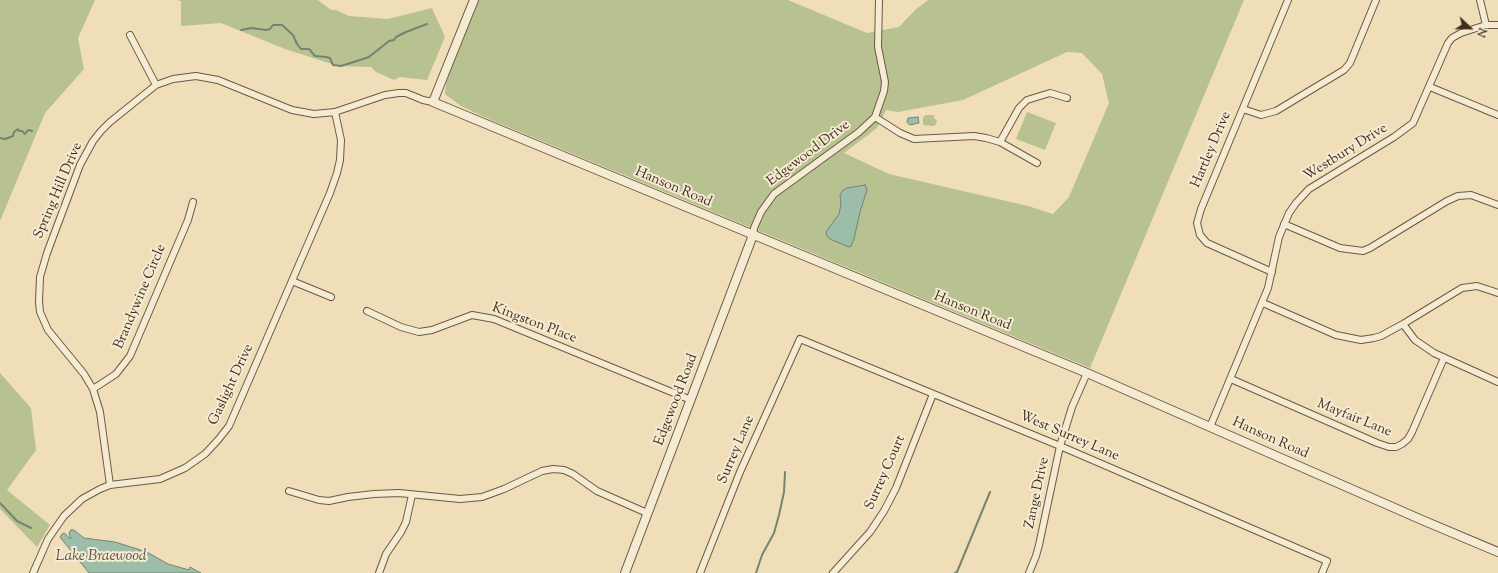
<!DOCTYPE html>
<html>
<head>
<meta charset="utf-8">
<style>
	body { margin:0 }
	#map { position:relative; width:1498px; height:573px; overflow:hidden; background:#f0deb9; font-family:"Sorts Mill Goudy",serif }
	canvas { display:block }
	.north { position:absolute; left:1450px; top:8px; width:40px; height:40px; -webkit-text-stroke:3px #f5ead2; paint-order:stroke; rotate:112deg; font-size:11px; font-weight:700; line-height:16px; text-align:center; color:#412c1e }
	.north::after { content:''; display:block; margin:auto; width:14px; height:18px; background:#412c1e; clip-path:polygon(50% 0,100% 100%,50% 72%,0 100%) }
</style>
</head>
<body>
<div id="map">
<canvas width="1498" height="573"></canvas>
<div class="north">N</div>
</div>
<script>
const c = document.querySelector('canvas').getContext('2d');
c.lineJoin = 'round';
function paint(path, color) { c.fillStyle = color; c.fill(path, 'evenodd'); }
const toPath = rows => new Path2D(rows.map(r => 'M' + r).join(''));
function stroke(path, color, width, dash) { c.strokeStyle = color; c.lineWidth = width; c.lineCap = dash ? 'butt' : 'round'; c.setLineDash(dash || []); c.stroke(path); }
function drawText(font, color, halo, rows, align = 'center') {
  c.font = font + ' "Sorts Mill Goudy",serif'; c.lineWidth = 4; c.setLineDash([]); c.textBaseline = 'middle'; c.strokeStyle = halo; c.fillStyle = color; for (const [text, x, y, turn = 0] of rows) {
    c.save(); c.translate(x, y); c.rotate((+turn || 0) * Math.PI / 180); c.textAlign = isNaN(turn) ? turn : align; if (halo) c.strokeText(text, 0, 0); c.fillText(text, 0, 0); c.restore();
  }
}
const green = toPath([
	[0,0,95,0,78,38,84,69,45,113,0,221],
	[176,0,318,0,331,10,336,10,349,16,388,19,432,8,445,37,427,80,400,77,394,80,376,72,371,67,338,66,285,49,221,23,181,26,181,1],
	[479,0,788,0,867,33,899,27,915,10,928,0,1244,0,1090,368,484,117,461,106,445,94,446,82],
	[1067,52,1082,53,1102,74,1109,103,1069,197,1053,214,1028,206,889,174,844,153,877,128,886,110,898,112,963,100],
	[1027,112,1056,123,1045,150,1016,139],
	[926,115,934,115,934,118,937,120,936,124,934,126,923,125,923,117],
	[0,373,31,408,36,450,7,490,50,525,37,547,0,509]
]);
const water = toPath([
	[918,117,919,123,910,125,907,122,908,118,918,117],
	[865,185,867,190,860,212,854,239,851,246,849,247,830,239,827,236,826,232,839,214,841,204,840,196,842,191,847,188,865,185],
	[71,530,74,530,84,538,115,542,147,552,168,564,189,570,190,567,201,573,89,573,60,537,62,534,64,533,71,539,69,533,71,530]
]);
const stream = toPath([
	[241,30,251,28,266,30,270,29,273,25,282,25,293,35,297,44,301,49,309,49,315,56,326,57,330,58,333,65,341,66,369,57,389,41,394,40,396,37,406,32,427,24],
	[0,138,5,139,13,136,14,132,18,129,19,131,22,131,25,134,28,130,32,131],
	[0,503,17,521,31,528],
	[756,573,762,555,774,533,779,515,784,492,785,472],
	[955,573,957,572,990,492]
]);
const minor = toPath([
	[1480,0,1486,25],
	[130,35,156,85],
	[1430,87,1498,115],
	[1243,109,1261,115,1276,111,1344,70,1350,63,1376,0],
	[875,117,900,133,914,139,974,136,986,138,1000,142,1037,163],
	[1000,142,1019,108,1027,100,1050,93,1067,98],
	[1284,224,1340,248,1363,251,1370,248,1447,201,1458,196,1471,195,1498,205],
	[753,235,754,228,761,212,774,194,859,132,875,117,884,91,885,82,878,47,879,0],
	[1272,272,1207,243,1200,235,1197,223,1201,209,1288,0],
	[292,281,331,297],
	[1263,303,1336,335,1361,340,1374,338,1381,336,1403,324,1462,288,1477,286,1498,293],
	[367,311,401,327,419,332,432,330,472,315,494,319,691,400],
	[1403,324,1415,340,1434,353,1498,382],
	[1231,379,1377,443,1389,447,1396,447,1402,444,1408,439,1412,432,1444,358],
	[93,389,116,374,130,356,188,220,193,202],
	[1210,427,1268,288,1279,237,1289,213,1296,203,1309,189,1394,137,1413,123,1448,43,1452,38,1461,33,1486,25,1498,25],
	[110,485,100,412,93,389,84,374,48,330,40,312,39,302,40,277,47,253,80,165,93,141,101,131,110,122,156,85,173,79,196,76,218,80,292,110,314,114,335,112,385,95,399,93,406,93,423,100,433,102],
	[289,491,319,500,329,501,348,497,374,494,399,493,460,499,482,497,504,489,542,471,553,469,564,470,573,474,597,491,647,513],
	[33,573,48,539,64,516,82,499,100,489,110,485,160,479,185,468,205,454,218,440,229,426,330,193,337,173,340,160,341,140,335,112],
	[379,573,386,554,401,532,406,522,412,495],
	[700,573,740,472,800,339,1060,446,1327,561,1322,573],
	[833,573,870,532,884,511,896,488,933,394],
	[1029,573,1036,556,1039,545,1060,446,1072,407,1087,373]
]);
const tertiary = toPath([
	[474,0,433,102,1087,373,1422,520,1498,552],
	[625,573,753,235]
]);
const streetNames = [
	["Hartley Drive",1212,150,-67],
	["Westbury Drive",1346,153,-32],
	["Edgewood Drive",809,154,-37],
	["Hanson Road",673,188,23],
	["Spring Hill Drive",59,191,-67],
	["Brandywine Circle",141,297,-67],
	["Hanson Road",972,312,22],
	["Kingston Place",534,324,21],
	["Gaslight Drive",232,385,-65],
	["Edgewood Road",677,400,-69],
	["Mayfair Lane",1354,419,22],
	["West Surrey Lane",1069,437,23],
	["Hanson Road",1270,439,24],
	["Surrey Lane",737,450,-67],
	["Surrey Court",886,473,-66],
	["Zange Drive",1038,493,-78]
];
const waterNames = [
	["Lake Braewood",101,557]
];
paint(green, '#b8c190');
paint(water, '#9bbda9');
stroke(water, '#778371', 1);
stroke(stream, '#778371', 2);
stroke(minor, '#6d5845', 8);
stroke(tertiary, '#6d5845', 10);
stroke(minor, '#f5ead2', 6);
stroke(tertiary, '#f5ead2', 8);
drawText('14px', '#412c1e', '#f5ead2', streetNames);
drawText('italic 15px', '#585041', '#f5ead2', waterNames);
</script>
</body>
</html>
